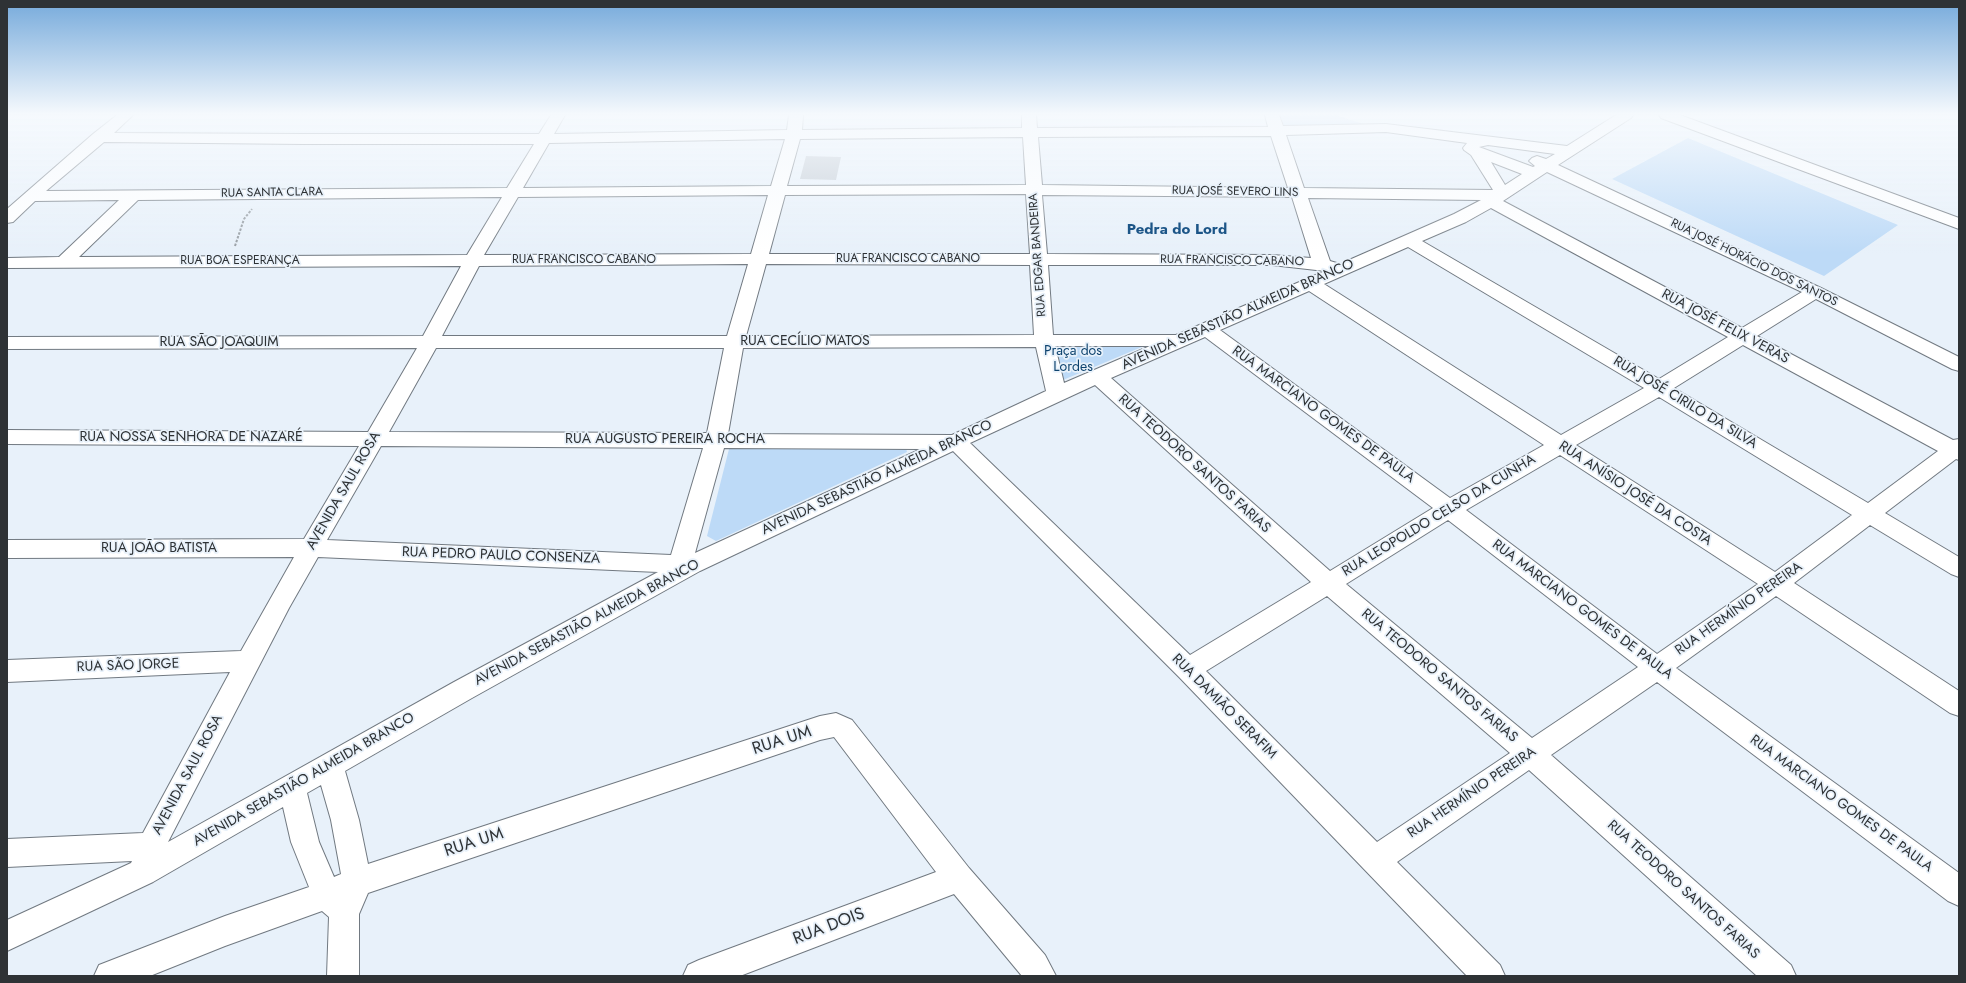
<!DOCTYPE html>
<html>
<head>
<meta charset="utf-8">
<style>
	body { margin:0 }
	#map { position:relative; width:1966px; height:983px; overflow:hidden; background:#e8f1fa; font-family:Jost,sans-serif }
	canvas { display:block }
	.frame { position:absolute; inset:0; border:8px solid #2e3235; pointer-events:none }
</style>
</head>
<body>
<div id="map">
<canvas width="1966" height="983"></canvas>
<div class="frame"></div>
</div>
<script>
const c = document.querySelector('canvas').getContext('2d');
c.lineJoin = 'round';
function paint(path, color) { c.fillStyle = color; c.fill(path, 'evenodd'); }
const toPath = rows => new Path2D(rows.map(r => 'M' + r).join(''));
function stroke(path, color, width, dash) { c.strokeStyle = color; c.lineWidth = width; c.lineCap = dash ? 'butt' : 'round'; c.setLineDash(dash || []); c.stroke(path); }
function drawText(font, color, halo, rows, align = 'center') {
  c.font = font + ' Jost,sans-serif'; c.lineWidth = 3.5; c.setLineDash([]); c.textBaseline = 'middle'; c.strokeStyle = halo; c.fillStyle = color; for (const [text, x, y, turn = 0] of rows) {
    c.save(); c.translate(x, y); c.rotate((+turn || 0) * Math.PI / 180); c.textAlign = isNaN(turn) ? turn : align; if (halo) c.strokeText(text, 0, 0); c.fillText(text, 0, 0); c.restore();
  }
}
const green = toPath([
	[1280,115,1335,115,1370,126,1285,128],
	[1688,138,1898,225,1824,276,1612,179],
	[1149,344,1063,380,1054,346],
	[906,448,907,452,716,541,707,536,729,449]
]);
const building = toPath([
	[806,156,841,157,836,180,800,179]
]);
const path = toPath([
	[235,246,244,219,252,209]
]);
const minor = toPath([
	[117,115,133,115,114,133,304,134,539,134,551,115,565,115,554,134,787,130,789,115,803,115,802,130,1022,128,1022,115,1036,115,1037,128,1268,127,1265,115,1279,115,1283,126,1386,124,1567,146,1616,115,1633,115,1631,118,1558,165,1821,288,1959,357,1959,371,1952,369,1816,299,1757,336,1953,440,1959,439,1959,460,1956,459,1885,513,1959,557,1959,577,1951,574,1870,525,1794,583,1959,691,1959,716,1950,713,1776,596,1676,668,1959,873,1959,906,1948,901,1657,682,1551,755,1791,965,1796,976,1757,976,1529,770,1397,862,1500,965,1505,976,1467,976,1179,677,953,451,700,571,472,698,345,771,359,820,368,864,820,716,836,713,852,720,969,868,1045,955,1056,976,1022,976,954,894,740,976,683,976,688,965,699,960,936,872,834,737,820,740,368,893,359,914,359,976,327,976,329,917,322,911,225,946,150,976,94,976,99,965,225,916,309,887,291,842,283,807,153,882,7,951,7,920,131,863,132,861,7,867,7,839,143,833,230,672,7,682,7,660,241,651,294,557,7,558,7,540,304,539,359,446,7,444,7,430,368,432,417,348,7,349,7,337,423,336,461,266,7,268,7,258,59,257,119,200,35,201,13,222,7,223,7,209,93,134,117,115],
	[1386,132,1467,143,1463,148,1464,150,1471,155,1493,190,1304,188,1286,135,1386,132],
	[1271,136,1288,188,1042,185,1038,137,1271,136],
	[1023,137,1026,185,787,186,800,139,1023,137],
	[785,139,771,186,523,188,549,143,785,139],
	[104,142,304,144,534,144,507,188,46,191,104,142],
	[1488,145,1555,154,1546,159,1537,156,1532,158,1529,161,1535,166,1533,167,1479,147,1488,145],
	[1491,162,1522,174,1505,185,1491,162],
	[1547,172,1802,292,1742,328,1503,201,1547,172],
	[1026,194,1030,254,769,254,785,195,1026,194],
	[768,195,751,254,484,255,518,197,768,195],
	[1042,195,1292,197,1311,258,1272,255,1047,254,1042,195],
	[502,197,467,255,79,257,138,200,502,197],
	[1308,198,1481,200,1454,214,1340,264,1330,261,1308,198],
	[1491,208,1728,337,1659,379,1422,241,1466,222,1491,208],
	[1408,247,1644,388,1561,435,1324,284,1408,247],
	[748,264,727,336,442,336,479,266,748,264],
	[766,264,1030,265,1034,335,746,336,766,264],
	[1048,265,1272,265,1325,271,1176,335,1053,335,1048,265],
	[1309,291,1544,445,1450,498,1220,330,1309,291],
	[1205,337,1433,508,1330,571,1111,378,1205,337],
	[1743,345,1938,451,1868,503,1674,388,1743,345],
	[1055,346,1150,346,1064,383,1055,346],
	[1036,347,1046,391,952,435,728,434,743,348,1036,347],
	[436,348,724,348,707,433,389,432,436,348],
	[1095,385,1311,582,1190,655,970,443,1095,385],
	[1659,397,1852,515,1775,572,1576,445,1659,397],
	[381,446,703,448,671,555,327,540,381,446],
	[724,448,921,449,695,553,724,448],
	[1560,455,1758,584,1657,654,1466,510,1560,455],
	[1448,520,1638,667,1532,738,1346,584,1448,520],
	[318,557,658,572,454,682,168,842,289,608,318,557],
	[1327,596,1510,753,1377,842,1206,671,1327,596],
	[321,785,331,820,341,874,334,877,319,842,307,793,321,785],
	[1659,115,1680,115,1959,218,1959,229,1661,118,1659,115]
]);
const farStreetnames = [
	["RUA JOSÉ SEVERO LINS",1235,192,1],
	["RUA SANTA CLARA",272,193,-1],
	["RUA EDGAR BANDEIRA",1038,255,-94],
	["RUA FRANCISCO CABANO",908,259],
	["RUA FRANCISCO CABANO",584,260],
	["RUA BOA ESPERANÇA",240,261],
	["RUA FRANCISCO CABANO",1232,261,1],
	["RUA JOSÉ HORÁCIO DOS SANTOS",1754,263,26]
];
const streetNames = [
	["AVENIDA SEBASTIÃO ALMEIDA BRANCO",1238,315,-24],
	["RUA JOSÉ FELIX VERAS",1725,327,28],
	["RUA CECÍLIO MATOS",805,342],
	["RUA SÃO JOAQUIM",219,343],
	["RUA JOSÉ CIRILO DA SILVA",1685,403,31],
	["RUA MARCIANO GOMES DE PAULA",1323,415,36],
	["RUA NOSSA SENHORA DE NAZARÉ",191,438],
	["RUA AUGUSTO PEREIRA ROCHA",665,440],
	["RUA TEODORO SANTOS FARIAS",1194,464,42],
	["AVENIDA SEBASTIÃO ALMEIDA BRANCO",877,478,-25],
	["AVENIDA SAUL ROSA",344,491,-60],
	["RUA ANÍSIO JOSÉ DA COSTA",1635,494,33],
	["RUA LEOPOLDO CELSO DA CUNHA",1439,516,-31],
	["RUA JOÃO BATISTA",159,549],
	["RUA PEDRO PAULO CONSENZA",501,556,2],
	["RUA HERMÍNIO PEREIRA",1739,609,-35],
	["RUA MARCIANO GOMES DE PAULA",1582,610,37],
	["AVENIDA SEBASTIÃO ALMEIDA BRANCO",587,623,-28],
	["RUA SÃO JORGE",128,666,-2],
	["RUA TEODORO SANTOS FARIAS",1439,676,40],
	["RUA DAMIÃO SERAFIM",1224,707,45],
	["AVENIDA SAUL ROSA",188,775,-62],
	["AVENIDA SEBASTIÃO ALMEIDA BRANCO",304,780,-30],
	["RUA HERMÍNIO PEREIRA",1472,793,-34],
	["RUA MARCIANO GOMES DE PAULA",1841,804,36],
	["RUA TEODORO SANTOS FARIAS",1683,890,42]
];
const parkNames = [
	["Praça dos",1073,352],
	["Lordes",1073,368]
];
const farDistrictnames = [
	["Pedra do Lord",1177,230]
];
const nearStreetnames = [
	["RUA UM",782,741,-18],
	["RUA UM",474,843,-18],
	["RUA DOIS",829,927,-21]
];
paint(green, '#bddaf7');
paint(building, '#c2cad3');
stroke(minor, '#717981', 2);
stroke(path, '#969da3', 2, [2.5, 1.5]);
paint(minor, '#fff');
const sky = c.createLinearGradient(0, 0, 0, 253);
sky.addColorStop(0, '#76aadb');
sky.addColorStop(0.45, '#f5f9fd');
sky.addColorStop(1, '#f5f9fd00');
c.fillStyle = sky;
c.fillRect(0, 0, 1966, 253);
drawText('12px', '#2e3235', '#e8f1fa', farStreetnames);
drawText('14px', '#2e3235', '#e8f1fa', streetNames);
drawText('14px', '#0f446f', '#e8f1fa', parkNames);
drawText('bold 15px', '#1c5587', '#e8f1fa', farDistrictnames);
drawText('17px', '#2e3235', '#e8f1fa', nearStreetnames);
</script>
</body>
</html>
